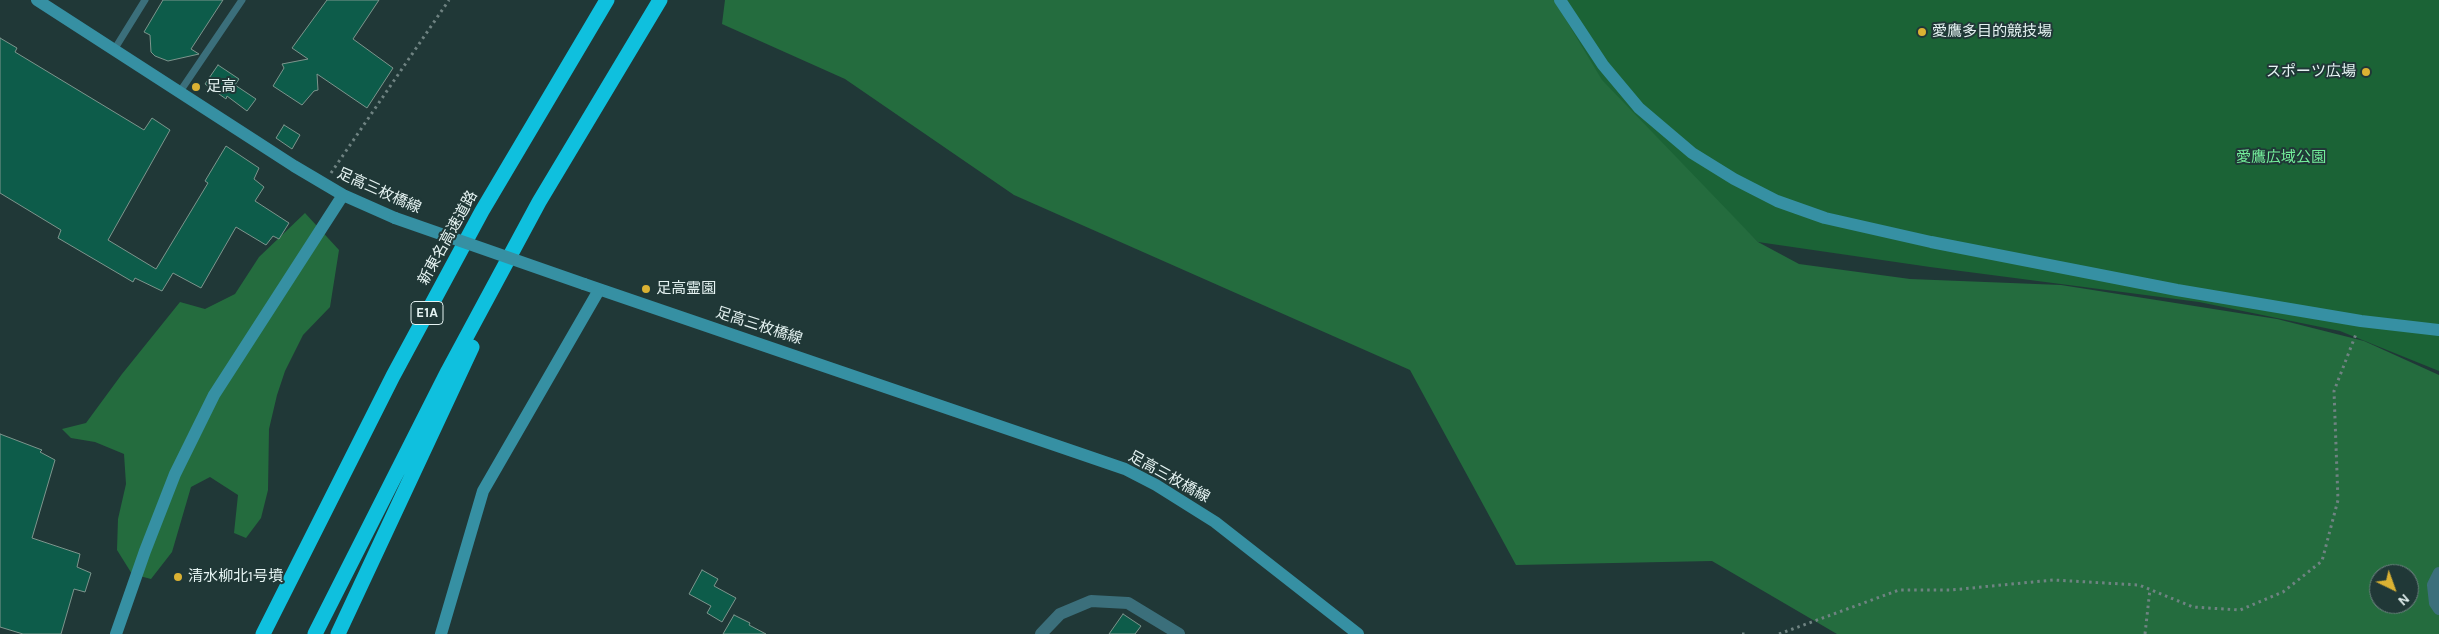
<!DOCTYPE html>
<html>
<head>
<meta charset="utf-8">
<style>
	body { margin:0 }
	#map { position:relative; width:2439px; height:634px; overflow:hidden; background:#203837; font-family:Karla,sans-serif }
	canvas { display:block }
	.north { position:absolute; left:2369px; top:564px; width:50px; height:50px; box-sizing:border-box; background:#203837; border:1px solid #6f8382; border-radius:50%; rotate:138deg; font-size:14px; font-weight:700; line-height:20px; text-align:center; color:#e5f3f2 }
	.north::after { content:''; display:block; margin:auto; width:18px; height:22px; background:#dbb233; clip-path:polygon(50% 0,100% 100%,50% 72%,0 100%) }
</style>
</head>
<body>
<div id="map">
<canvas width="2439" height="634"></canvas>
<div class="north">N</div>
</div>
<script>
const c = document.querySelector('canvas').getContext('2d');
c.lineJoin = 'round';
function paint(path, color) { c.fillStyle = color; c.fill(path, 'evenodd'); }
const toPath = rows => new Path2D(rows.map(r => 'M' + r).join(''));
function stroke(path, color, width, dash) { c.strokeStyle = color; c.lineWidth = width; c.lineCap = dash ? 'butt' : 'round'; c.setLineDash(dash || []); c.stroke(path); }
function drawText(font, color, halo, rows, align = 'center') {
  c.font = font + ' Karla,"Noto Sans JP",sans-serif'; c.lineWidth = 4; c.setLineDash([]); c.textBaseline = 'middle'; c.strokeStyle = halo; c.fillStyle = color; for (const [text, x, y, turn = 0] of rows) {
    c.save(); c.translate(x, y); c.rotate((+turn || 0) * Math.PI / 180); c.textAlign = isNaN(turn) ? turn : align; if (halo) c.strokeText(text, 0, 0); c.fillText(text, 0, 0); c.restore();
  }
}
const green = toPath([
	[1511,0,2439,0,2439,371,2340,331,2199,302,1930,267,1758,242]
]);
const forest = toPath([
	[725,0,1554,0,1602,80,1758,242,1799,264,1910,279,2061,285,2277,319,2364,341,2439,375,2439,634,1837,634,1712,561,1516,565,1410,370,1014,195,845,79,722,24],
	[2379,574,2409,574,2409,604,2379,604],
	[305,213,339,250,330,307,303,335,285,371,277,395,269,429,268,490,261,518,246,538,234,533,238,495,210,477,191,487,172,552,151,579,132,574,117,550,118,519,126,484,124,454,95,442,71,438,62,429,86,423,122,374,180,302,205,309,235,294,259,257]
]);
const building = toPath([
	[163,0,223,0,191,49,199,54,168,61,155,56,151,52,150,35,144,32,163,0],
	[327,0,379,0,353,39,393,68,367,108,317,74,318,90,314,91,302,105,273,86,284,68,282,64,308,59,292,48,327,0],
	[0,38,17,48,15,52,144,130,152,118,170,130,108,240,156,269,208,183,205,181,226,146,259,168,254,179,264,187,255,201,289,223,279,239,273,236,266,245,236,227,201,288,173,273,162,291,135,278,133,282,58,238,61,230,0,193,0,38],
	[218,65,239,79,235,85,256,99,247,111,227,96,226,99,205,84,218,65],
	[284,125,300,135,292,149,276,138,284,125],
	[0,434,42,450,40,452,55,460,32,538,80,554,77,567,91,573,85,592,74,589,61,634,23,634,0,627,0,434],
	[702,570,718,579,714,586,736,598,722,622,707,613,711,606,689,594,702,570],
	[1123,614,1141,626,1135,634,1109,634,1123,614],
	[734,615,750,623,749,625,766,634,723,634,734,615]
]);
const path = toPath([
	[331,173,449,0],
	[1742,634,1746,634],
	[1779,634,1899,590,1951,590,2053,580,2139,585,2193,607,2240,610,2283,592,2322,561,2338,500,2334,391,2356,334],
	[2145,634,2150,589]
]);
const lane = toPath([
	[114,50,145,0],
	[179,93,242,0]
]);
const street = toPath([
	[2439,573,2433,585,2435,603,2439,609],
	[1041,634,1060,614,1091,601,1128,603,1179,634]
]);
const secondary = toPath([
	[37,0,294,166,343,195,395,218],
	[1560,0,1603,65,1639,108,1692,153,1734,179,1777,201,1825,218,1931,242,2177,290,2361,321,2439,330],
	[584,284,1125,469,1156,485,1215,522,1358,634],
	[116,634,145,551,175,474,214,395,343,195],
	[441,634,483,491,599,290]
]);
const highway = toPath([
	[263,634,393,376,482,211,607,0],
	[315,634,448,371,539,202,660,0],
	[338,634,472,347]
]);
const secondaryBridge = toPath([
	[395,218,584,284]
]);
const markers = [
	[1922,32,5,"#dbb233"],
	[2366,72,5,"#dbb233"],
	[196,87,5,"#dbb233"],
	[646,289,5,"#dbb233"],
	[178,577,5,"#dbb233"]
];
const shields = [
	[427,313,32]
];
const shieldNames = [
	["E1A",427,313]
];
const poiNames = [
	["愛鷹多目的競技場",1932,32],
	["スポーツ広場",2356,72,"right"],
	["足高",206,87],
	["足高霊園",656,289],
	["清水柳北1号墳",188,577]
];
const parkNames = [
	["愛鷹広域公園",2281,158]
];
const streetNames = [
	["足高三枚橋線",379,191,24],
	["新東名高速道路",448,238,-61],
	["足高三枚橋線",759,326,18],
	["足高三枚橋線",1169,477,29]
];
paint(green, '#1b6336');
paint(forest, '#246c3e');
paint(building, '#0d5c4a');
stroke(building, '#7d958d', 1);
stroke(path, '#6f8382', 3, [2.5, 4]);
stroke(lane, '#3b6f7b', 7);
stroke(street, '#3b6f7b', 12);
stroke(secondary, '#3690a3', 12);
stroke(highway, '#0fc0de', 15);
stroke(secondaryBridge, '#3690a3', 12);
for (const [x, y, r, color] of markers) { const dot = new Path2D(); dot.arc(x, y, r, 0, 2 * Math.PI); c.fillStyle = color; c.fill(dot); stroke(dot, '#203837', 2); }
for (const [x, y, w] of shields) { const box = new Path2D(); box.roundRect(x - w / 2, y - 11.5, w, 23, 4); c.fillStyle = '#203837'; c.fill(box); stroke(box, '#e5f3f2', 1); }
drawText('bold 14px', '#e5f3f2', null, shieldNames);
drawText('15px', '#e5f3f2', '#203837', poiNames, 'left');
drawText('15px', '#73ec9a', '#203837', parkNames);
drawText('15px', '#e5f3f2', '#203837', streetNames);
</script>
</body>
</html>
